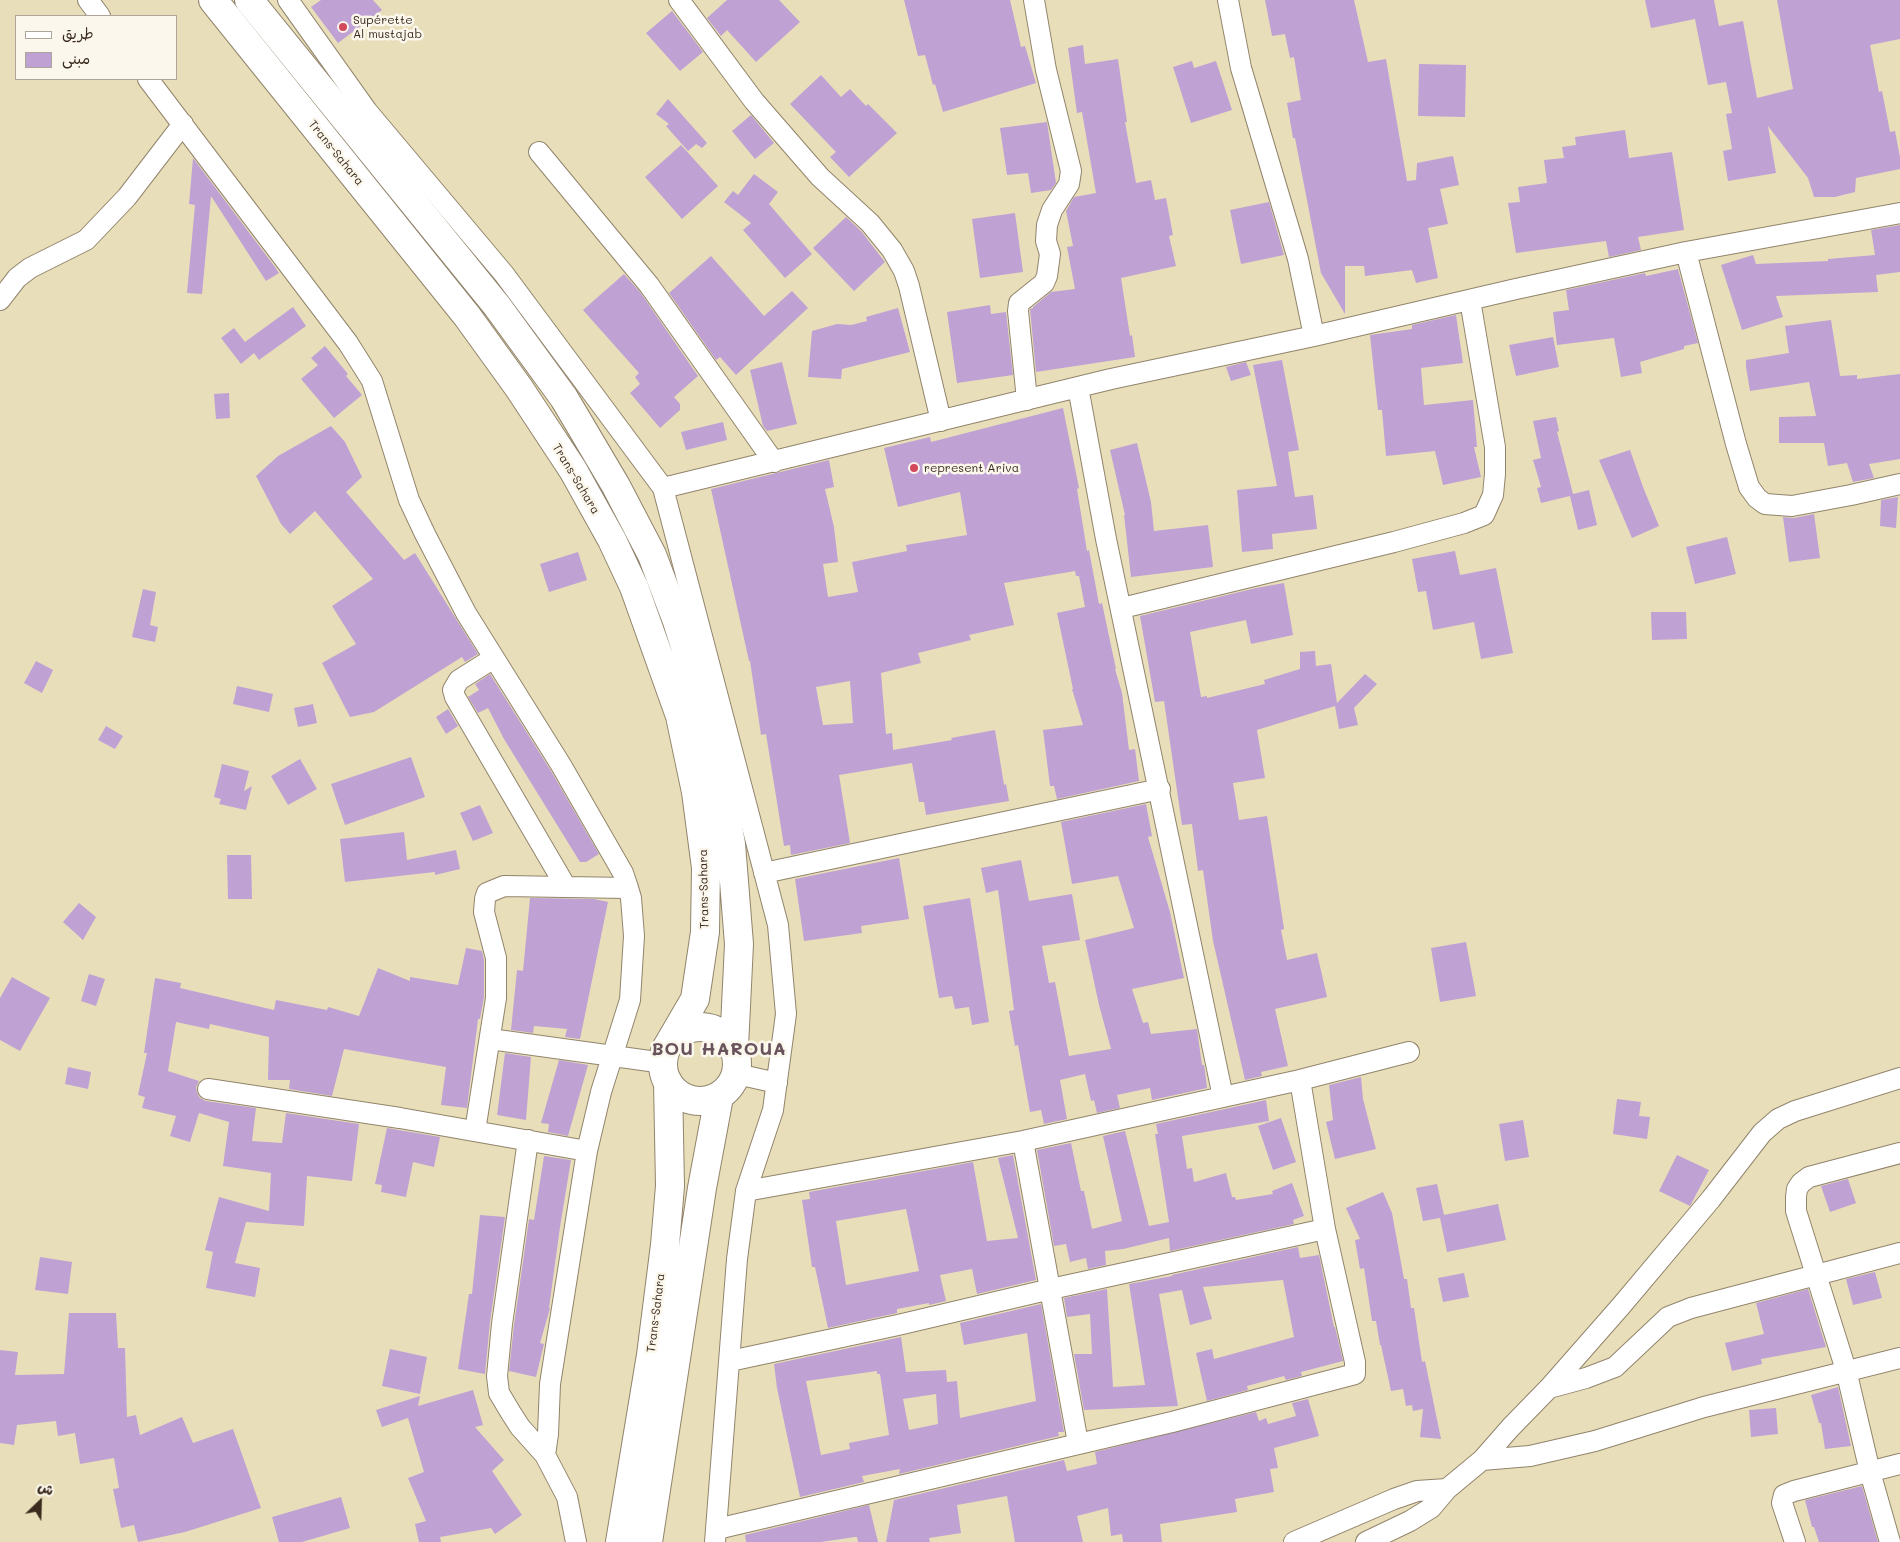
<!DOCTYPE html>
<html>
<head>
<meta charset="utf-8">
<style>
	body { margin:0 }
	#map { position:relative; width:1900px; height:1542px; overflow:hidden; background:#e8dfba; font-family:Mali,"Playpen Sans Arabic",sans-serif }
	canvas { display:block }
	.legend { position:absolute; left:15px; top:15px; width:162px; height:65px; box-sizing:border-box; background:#fbf7ec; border:1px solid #aea59a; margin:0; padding:6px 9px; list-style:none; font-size:15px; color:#3b2a1e }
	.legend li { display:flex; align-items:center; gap:10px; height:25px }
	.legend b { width:25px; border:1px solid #aea59a }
	.north { position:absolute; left:15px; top:1477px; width:50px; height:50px; -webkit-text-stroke:4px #fbf7ec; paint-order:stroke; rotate:24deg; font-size:14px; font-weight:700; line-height:20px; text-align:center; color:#3b2a1e }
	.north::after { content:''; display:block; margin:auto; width:18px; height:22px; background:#3b2a1e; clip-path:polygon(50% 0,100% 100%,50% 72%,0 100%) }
</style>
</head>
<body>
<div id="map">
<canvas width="1900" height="1542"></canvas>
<ul class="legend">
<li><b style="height:6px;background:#fff"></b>طريق</li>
<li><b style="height:14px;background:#bfa1d4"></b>مبنى</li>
</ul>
<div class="north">ش</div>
</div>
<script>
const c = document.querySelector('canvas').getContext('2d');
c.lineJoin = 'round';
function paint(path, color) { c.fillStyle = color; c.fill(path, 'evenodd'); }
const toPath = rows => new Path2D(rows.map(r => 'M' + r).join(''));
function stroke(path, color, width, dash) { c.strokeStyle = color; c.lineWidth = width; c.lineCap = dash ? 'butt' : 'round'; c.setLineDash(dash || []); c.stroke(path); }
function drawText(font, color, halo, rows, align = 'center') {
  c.font = font + ' Mali,sans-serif'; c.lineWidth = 5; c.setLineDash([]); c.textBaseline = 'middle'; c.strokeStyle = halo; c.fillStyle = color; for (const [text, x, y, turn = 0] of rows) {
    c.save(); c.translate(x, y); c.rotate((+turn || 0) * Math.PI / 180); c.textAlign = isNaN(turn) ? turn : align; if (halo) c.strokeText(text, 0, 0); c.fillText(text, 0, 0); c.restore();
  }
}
const building = toPath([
	[321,0,373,0,382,10,338,43,311,7],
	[727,0,779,0,800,22,756,62,727,30,721,36,707,18],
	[904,0,1010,0,1021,47,1025,46,1036,83,943,112,935,84,933,85,925,55,918,56],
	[1265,0,1354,0,1368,62,1386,59,1407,181,1416,180,1417,163,1453,156,1459,185,1440,189,1448,224,1428,228,1438,278,1416,283,1412,270,1365,276,1364,266,1345,266,1345,314,1321,273,1295,138,1293,138,1287,103,1301,100,1294,57,1290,58,1285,34,1272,36],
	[1645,0,1714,0,1719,26,1743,21,1757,98,1793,89,1777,0,1900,0,1900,39,1870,45,1879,92,1882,91,1890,132,1895,131,1900,157,1900,169,1856,178,1855,192,1835,197,1814,197,1808,178,1768,126,1776,173,1728,181,1723,151,1732,149,1726,114,1732,113,1726,82,1708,85,1695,19,1651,28],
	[672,11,703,52,680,71,646,33],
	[1083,45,1085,64,1118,59,1127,122,1125,122,1136,183,1151,180,1155,200,1166,198,1173,235,1169,236,1176,266,1121,278,1130,336,1132,335,1135,357,1036,372,1030,309,1033,308,1033,307,1051,292,1075,289,1067,247,1073,246,1066,211,1074,197,1096,193,1082,112,1077,113,1068,48],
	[1192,61,1194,68,1216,61,1232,110,1191,123,1173,67],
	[1419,64,1466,65,1465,117,1418,116],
	[821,75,841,97,850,89,866,106,868,104,897,133,849,177,830,157,836,152,790,104],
	[668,99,707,143,702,148,696,144,688,151,666,126,669,124,656,114],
	[751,115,774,143,755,159,732,131],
	[1047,122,1056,183,1051,190,1031,193,1028,173,1007,175,1000,128],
	[1625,130,1629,158,1672,152,1684,230,1638,237,1641,250,1609,257,1606,241,1516,253,1508,203,1520,202,1518,187,1547,183,1544,160,1564,158,1562,147,1576,145,1575,137],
	[681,145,718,186,682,219,645,177],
	[193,158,275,267,279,273,266,281,211,196,202,294,187,293,195,205,189,204],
	[754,174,778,192,769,204,812,254,785,278,743,230,751,223,724,202,733,191,738,195],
	[1269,202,1284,255,1241,264,1230,210],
	[1015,213,1023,272,980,278,972,219],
	[846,217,861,231,885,262,854,291,813,248],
	[1900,225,1900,272,1876,275,1878,292,1776,296,1783,317,1742,330,1721,265,1753,255,1756,264,1828,261,1828,259,1875,255,1871,230],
	[711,256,764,316,792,291,808,308,736,375,720,357,716,360,669,293],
	[1678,269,1698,343,1684,346,1684,349,1640,362,1642,373,1621,377,1614,338,1557,345,1553,312,1569,310,1566,290,1645,273,1646,276],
	[624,274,640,292,698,376,674,397,680,404,680,410,660,428,630,393,640,384,635,377,639,373,583,310],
	[990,305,991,314,1006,312,1013,375,957,383,947,312],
	[293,307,306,326,259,360,254,353,241,364,221,338,234,328,245,342],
	[898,308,910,352,842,369,841,379,808,377,812,331,837,324,851,325,867,321,866,317],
	[1456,315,1463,363,1421,368,1424,405,1473,400,1477,447,1474,447,1481,477,1443,485,1435,451,1386,456,1382,410,1378,410,1370,335,1412,329,1412,325],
	[1831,320,1840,376,1857,375,1857,379,1900,374,1900,459,1869,464,1874,478,1853,482,1847,463,1828,466,1824,443,1779,443,1779,417,1816,416,1809,382,1750,391,1746,367,1746,360,1789,353,1785,326],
	[1553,337,1559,367,1516,376,1509,345],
	[325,346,348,374,346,376,362,395,334,418,301,379,318,365,311,358],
	[1282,360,1299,450,1288,452,1295,497,1313,495,1317,529,1272,534,1273,549,1242,552,1237,490,1277,486,1253,365],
	[782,362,797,424,767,431,763,426,750,370],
	[1246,362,1251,375,1231,381,1226,367],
	[229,393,230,418,216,419,214,394],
	[1063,408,1079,488,1077,489,1087,551,1089,550,1099,604,1102,603,1116,669,1115,669,1122,693,1129,750,1135,749,1139,781,1057,799,1054,786,1050,786,1043,730,1083,725,1072,689,1073,689,1057,613,1085,607,1079,576,1076,576,1075,571,1004,583,1014,625,969,635,971,640,918,653,921,663,881,673,886,734,892,733,893,750,952,740,951,738,995,730,1004,785,1006,784,1009,801,926,815,924,802,919,802,912,763,839,775,850,843,791,855,790,845,784,846,766,734,761,735,750,661,749,661,711,489,829,460,834,487,825,489,834,527,838,562,823,564,828,597,858,592,852,562,907,551,906,545,967,535,960,492,898,507,884,448,930,437,931,442],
	[850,681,853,723,823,725,816,687],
	[1556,417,1559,431,1557,432,1573,494,1589,490,1597,525,1578,530,1570,496,1541,503,1537,488,1541,487,1533,460,1541,458,1533,421],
	[723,422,727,440,686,450,681,432],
	[331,426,345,442,362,477,346,492,404,560,415,553,478,654,465,662,462,657,374,712,350,717,322,663,356,644,332,606,373,579,315,511,290,534,281,524,256,476,278,456],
	[1137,443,1151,502,1154,531,1208,525,1213,567,1131,577,1124,515,1125,515,1110,450],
	[1630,450,1643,487,1659,526,1632,538,1599,460],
	[1898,497,1896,528,1880,526,1881,500],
	[1814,514,1820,558,1789,562,1783,517,1794,518],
	[1727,537,1736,574,1695,584,1686,547],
	[1455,551,1460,575,1496,568,1513,653,1481,659,1474,622,1433,630,1426,591,1418,592,1412,559],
	[578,552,587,580,549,592,540,564],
	[1284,583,1293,635,1251,644,1246,620,1190,632,1201,697,1207,696,1207,698,1265,684,1264,680,1300,669,1300,652,1315,651,1316,666,1331,664,1337,703,1365,674,1377,684,1354,708,1358,725,1339,729,1335,706,1257,730,1265,778,1233,783,1239,820,1267,816,1284,929,1281,930,1287,960,1317,953,1327,997,1275,1009,1288,1066,1261,1072,1262,1076,1245,1080,1213,941,1203,870,1198,871,1192,824,1182,825,1164,701,1155,702,1140,616,1256,588],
	[143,589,156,592,150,625,158,627,155,642,132,637],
	[1651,612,1686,612,1687,639,1652,640],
	[36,661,53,670,42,693,24,683],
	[490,674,551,771,599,854,586,862,580,862,504,739,488,708,478,713,468,697,479,690,475,684],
	[237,686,273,694,269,712,233,704],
	[313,704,317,723,298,727,294,708],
	[448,709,458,726,446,734,436,717],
	[106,726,123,736,115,749,98,740],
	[411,757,425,797,345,825,331,784],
	[300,759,317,789,288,805,271,776],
	[222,764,249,771,244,791,252,786,246,810,219,804,221,799,214,797],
	[1146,804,1152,836,1148,837,1170,912,1184,978,1132,989,1143,1023,1148,1022,1151,1034,1197,1029,1202,1065,1204,1065,1205,1071,1207,1088,1152,1100,1150,1088,1117,1095,1120,1108,1097,1113,1094,1100,1091,1101,1085,1074,1060,1080,1067,1119,1044,1124,1041,1110,1030,1112,1018,1045,1015,1046,1009,1011,1014,1010,998,890,986,893,981,868,1021,860,1029,901,1072,894,1080,940,1042,946,1049,983,1055,982,1069,1056,1111,1049,1099,1005,1085,940,1134,928,1118,876,1072,884,1061,822],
	[480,805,493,833,473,841,460,813],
	[404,832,407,860,456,850,460,869,435,875,435,872,345,882,340,839],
	[227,855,251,855,252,899,228,899],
	[899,858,909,919,861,926,862,933,804,941,795,879],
	[530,898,594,899,608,902,580,1039,565,1037,567,1029,534,1026,533,1033,511,1030,517,970,523,971],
	[970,898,989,1022,972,1025,969,1007,955,1009,952,996,939,998,923,906],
	[79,903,96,917,83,940,63,922],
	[1466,942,1476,996,1440,1002,1431,948],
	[466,948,482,951,484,960,484,997,480,1019,478,1019,467,1108,441,1105,446,1067,344,1049,332,1096,289,1089,290,1080,268,1080,269,1037,210,1024,209,1029,176,1022,168,1071,199,1081,196,1087,197,1093,200,1098,206,1101,256,1108,252,1141,282,1143,286,1113,359,1124,352,1181,307,1176,304,1226,246,1222,235,1263,260,1268,255,1297,206,1288,213,1252,205,1250,219,1197,269,1211,271,1173,223,1166,229,1122,199,1113,190,1142,170,1136,176,1116,142,1108,145,1097,138,1095,147,1053,144,1053,155,978,181,983,180,988,274,1010,276,1000,327,1010,328,1007,359,1016,378,968,410,981,410,977,458,985],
	[89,974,105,979,96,1006,81,1001],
	[12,977,50,998,20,1051,0,1040,0,998],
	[505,1053,531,1057,526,1120,497,1115],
	[559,1060,588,1065,568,1136,548,1132,549,1124,541,1123],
	[68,1067,91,1072,88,1089,65,1084],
	[1361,1077,1363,1099,1376,1149,1335,1159,1326,1122,1333,1120,1329,1085],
	[1617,1099,1641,1102,1639,1116,1650,1117,1647,1139,1613,1134],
	[1266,1100,1269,1121,1182,1136,1187,1169,1192,1168,1194,1182,1226,1173,1232,1197,1235,1197,1236,1200,1273,1194,1272,1191,1292,1183,1304,1216,1293,1220,1294,1224,1170,1251,1169,1238,1123,1249,1105,1251,1106,1265,1088,1269,1086,1258,1070,1262,1066,1244,1054,1246,1037,1150,1071,1143,1081,1191,1084,1191,1092,1229,1122,1221,1103,1136,1125,1131,1149,1226,1169,1222,1155,1134,1158,1134,1156,1124],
	[1281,1118,1296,1162,1273,1170,1258,1126],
	[1523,1120,1529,1157,1505,1161,1499,1124],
	[387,1128,440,1137,434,1167,413,1162,406,1197,381,1192,382,1185,375,1184],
	[1013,1155,1036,1280,977,1294,972,1269,940,1275,946,1301,929,1305,929,1303,897,1309,897,1313,828,1328,815,1267,812,1267,802,1200,810,1199,809,1192,973,1162,987,1241,1018,1238,998,1158],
	[906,1209,919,1271,846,1285,836,1221],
	[1677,1155,1709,1170,1690,1206,1659,1191],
	[544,1156,571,1160,560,1227,549,1308,550,1308,549,1312,540,1343,544,1344,536,1377,509,1371,514,1325,529,1219,534,1220],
	[1848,1179,1856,1203,1830,1212,1821,1186],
	[1437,1184,1444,1215,1498,1204,1506,1240,1447,1252,1440,1218,1423,1221,1416,1188],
	[1383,1192,1392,1213,1404,1279,1407,1279,1411,1308,1414,1308,1422,1362,1425,1361,1441,1439,1420,1437,1423,1409,1413,1411,1412,1405,1406,1406,1403,1389,1391,1391,1381,1345,1380,1345,1376,1321,1372,1321,1364,1268,1360,1269,1355,1240,1360,1239,1346,1208],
	[480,1215,505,1217,490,1322,485,1374,458,1369,469,1294,472,1294],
	[1298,1247,1300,1258,1319,1255,1334,1327,1335,1327,1343,1361,1301,1372,1302,1376,1286,1380,1284,1376,1247,1386,1248,1390,1207,1401,1196,1353,1212,1349,1214,1359,1294,1337,1283,1280,1203,1287,1212,1319,1190,1325,1182,1290,1159,1294,1178,1406,1084,1410,1074,1354,1092,1354,1090,1314,1067,1317,1064,1298,1107,1289,1113,1387,1145,1385,1129,1284,1172,1276,1172,1275],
	[40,1257,72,1262,68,1294,35,1290],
	[1875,1272,1882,1298,1853,1305,1846,1279],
	[1464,1273,1469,1297,1443,1302,1438,1278],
	[1808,1289,1826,1347,1761,1359,1762,1364,1732,1371,1725,1343,1764,1334,1756,1303],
	[1041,1304,1064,1432,1058,1432,1059,1436,899,1474,900,1469,862,1476,864,1482,800,1497,777,1388,774,1364,901,1337,906,1372,946,1370,947,1382,957,1381,960,1418,1036,1401,1027,1333,964,1345,960,1323],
	[877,1371,877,1374,880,1374,889,1435,849,1443,850,1449,821,1455,806,1381],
	[936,1394,938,1424,909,1430,903,1399],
	[69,1313,116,1313,118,1348,125,1348,127,1417,136,1415,140,1435,182,1417,193,1443,233,1429,261,1508,185,1532,138,1542,134,1525,121,1528,113,1489,119,1488,114,1458,80,1464,75,1433,58,1436,56,1421,17,1425,14,1445,0,1443,0,1350,18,1352,15,1375,64,1374],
	[390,1349,427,1357,420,1394,382,1386],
	[1838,1387,1851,1446,1825,1449,1821,1423,1819,1423,1811,1395],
	[473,1390,483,1425,475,1427,504,1460,492,1471,522,1515,495,1534,491,1528,440,1537,441,1542,419,1542,415,1524,426,1521,408,1478,424,1472,408,1418,382,1427,376,1410,420,1396,418,1406],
	[1308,1399,1319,1436,1274,1448,1278,1468,1270,1469,1274,1492,1235,1499,1237,1512,1160,1524,1162,1542,1123,1542,1122,1534,1111,1536,1108,1508,1077,1516,1083,1542,1015,1542,1007,1496,957,1505,961,1533,929,1538,930,1542,886,1542,894,1500,1064,1460,1067,1471,1097,1464,1095,1452,1256,1412,1259,1421,1266,1418,1268,1424,1296,1416,1292,1403],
	[1776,1408,1778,1434,1751,1437,1749,1410],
	[1862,1486,1878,1542,1819,1542,1814,1527,1812,1527,1805,1500],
	[341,1497,350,1528,302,1542,279,1542,272,1517],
	[869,1505,878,1542,858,1542,857,1537,855,1537,821,1542,746,1542,745,1535]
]);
const minor = toPath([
	[88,0,100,16],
	[288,0,367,111,504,274,663,488],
	[679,0,754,101,820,177,870,223,892,250,904,271,909,286,941,421],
	[1228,0,1241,68,1298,259,1314,336],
	[148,79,348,343,372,381,409,500,425,534,466,613,561,765,623,873,628,888,631,898,634,936,630,1000,601,1092,587,1151,550,1384,548,1434,545,1455,567,1497,576,1542],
	[539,152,649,285,774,462],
	[1686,252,1736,444,1749,487,1757,498,1765,504,1792,506,1851,495,1900,484],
	[0,300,17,278,30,268,86,240,127,197,183,124],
	[1078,387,1106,539,1223,1097],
	[1027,400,1018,311,1019,303,1044,283,1047,276,1050,254,1046,241,1047,225,1052,210,1069,184,1071,171,1046,70,1034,0],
	[1122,608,1394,542,1464,523,1484,515,1493,495,1495,474,1495,447,1470,300],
	[494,658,459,680,453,690,455,697,566,887],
	[764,873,1160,789],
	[490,1039,664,1063],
	[737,1074,777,1083],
	[208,1089,400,1118,587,1151],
	[475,1131,496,998,496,958,484,912,485,899,487,893,504,886,628,888],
	[528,1140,502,1324,497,1376,499,1393,511,1413,520,1427,545,1455],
	[1023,1141,1078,1443],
	[746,1191,1023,1141,1300,1080,1409,1052],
	[730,1361,898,1325,1051,1289,1325,1229],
	[1549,1388,1586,1378,1615,1367,1668,1317,1691,1308,1900,1253],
	[1482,1460,1530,1456,1595,1441,1704,1407,1900,1358],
	[717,1529,1172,1422,1355,1374,1355,1362,1325,1229,1300,1080],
	[715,1542,737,1259,746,1191,773,1110,786,1014,778,925,663,488,1111,379,1314,336,1516,289,1686,252,1900,213],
	[1294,1542,1394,1499,1417,1491,1447,1489],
	[1366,1542,1410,1521,1431,1508,1447,1489,1482,1460,1511,1427,1549,1388,1621,1306,1711,1199,1762,1133,1778,1119,1795,1111,1900,1078],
	[1795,1542,1782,1503,1784,1495,1794,1491,1900,1464],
	[1890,1542,1870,1472,1846,1370,1796,1211,1796,1197,1797,1189,1801,1183,1809,1177,1900,1153]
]);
const trunk = toPath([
	[213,0,467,316,519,388,573,470,612,540,634,587,680,716,696,792,706,868,705,932,695,999,667,1047],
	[249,0,497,306,564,398,616,486,652,555,677,621,696,681,713,742,731,844,739,944,734,1047],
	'663 1064a37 37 0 1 1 74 0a37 37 0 1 1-74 0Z',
	[620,1542,651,1355,665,1245,670,1186,668,1082],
	[648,1542,702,1188,719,1097]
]);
const markers = [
	[343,27,5,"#d1495b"],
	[914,468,5,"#d1495b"]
];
const poiNames = [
	["Supérette",353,20],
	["Al mustajab",353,34],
	["represent Ariva",924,468]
];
const streetNames = [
	["Trans-Sahara",336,153,51],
	["Trans-Sahara",576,479,59],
	["Trans-Sahara",704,889,-91],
	["Trans-Sahara",656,1313,-83]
];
const districtNames = [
	["BOU HAROUA",719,1049]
];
paint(building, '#bfa1d4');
stroke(minor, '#92846c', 22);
stroke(trunk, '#92846c', 30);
stroke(minor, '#fff', 20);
stroke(trunk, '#fff', 28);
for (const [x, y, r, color] of markers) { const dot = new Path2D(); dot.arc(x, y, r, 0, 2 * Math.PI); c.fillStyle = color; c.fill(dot); stroke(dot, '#fbf7ec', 2); }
drawText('12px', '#3b2a1e', '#fbf7ec', poiNames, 'left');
drawText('12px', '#3b2a1e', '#fbf7ec', streetNames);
c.letterSpacing = '1px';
drawText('bold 18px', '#69545e', '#fbf7ec', districtNames);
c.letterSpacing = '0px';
</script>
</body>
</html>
